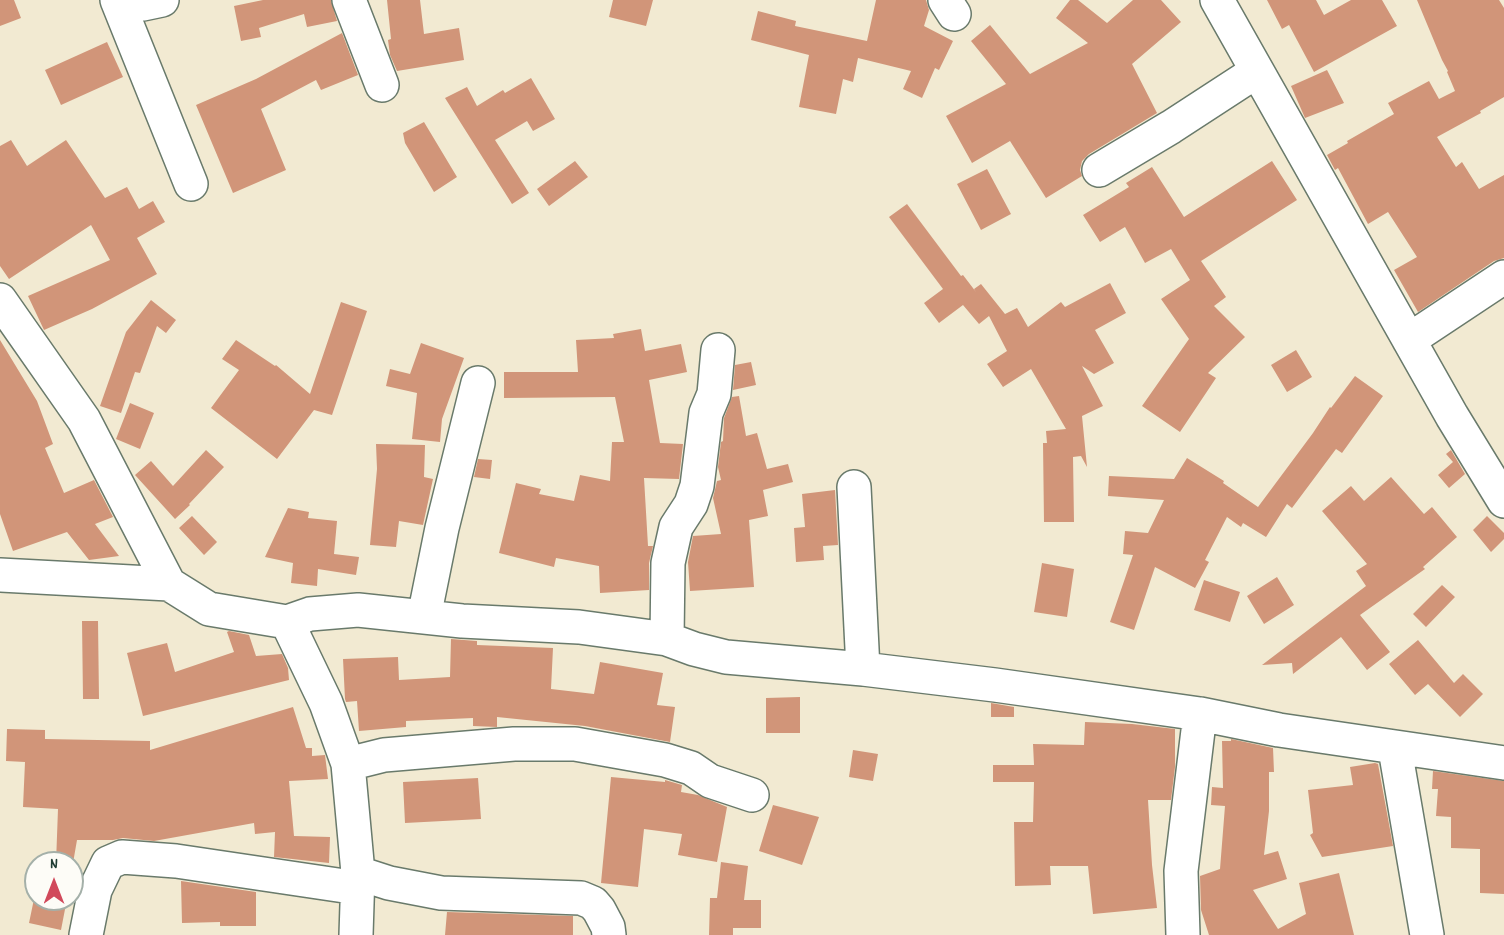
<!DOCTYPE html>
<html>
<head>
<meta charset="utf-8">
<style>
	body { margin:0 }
	#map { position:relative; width:1504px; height:935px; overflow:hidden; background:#f2ead2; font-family:Dekko,sans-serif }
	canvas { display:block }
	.north { position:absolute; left:24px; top:851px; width:60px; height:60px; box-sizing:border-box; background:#fdfcf7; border:2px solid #a4b0a9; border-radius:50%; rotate:0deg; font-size:16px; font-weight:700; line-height:24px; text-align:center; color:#1f3d34 }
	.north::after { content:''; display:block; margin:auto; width:21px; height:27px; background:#d1495b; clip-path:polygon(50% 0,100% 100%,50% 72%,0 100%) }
</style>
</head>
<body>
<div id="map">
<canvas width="1504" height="935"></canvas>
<div class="north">N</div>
</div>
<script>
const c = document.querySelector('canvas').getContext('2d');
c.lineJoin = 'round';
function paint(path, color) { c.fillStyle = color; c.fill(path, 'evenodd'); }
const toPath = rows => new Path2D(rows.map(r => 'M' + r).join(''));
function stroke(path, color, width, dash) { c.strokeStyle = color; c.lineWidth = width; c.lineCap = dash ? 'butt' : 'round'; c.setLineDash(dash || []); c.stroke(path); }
const building = toPath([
	[0,0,14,0,21,18,0,26],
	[263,0,331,0,337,21,307,27,304,14,259,28,261,37,241,41,234,6],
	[387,0,420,0,424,34,459,28,464,60,397,71,390,55,388,40,391,39],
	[613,0,653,0,646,26,609,17],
	[876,0,926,0,929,10,924,26,953,41,939,70,935,68,922,98,903,89,911,71,858,58,853,82,843,79,836,114,799,107,809,55,751,40,758,11,796,21,795,26,867,41],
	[1070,0,1078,0,1107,23,1133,0,1161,0,1181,22,1132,64,1157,113,1089,154,1082,161,1080,170,1082,176,1046,198,1010,141,972,163,946,116,1006,84,971,41,990,25,1030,74,1088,43,1056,18],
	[1267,0,1316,0,1324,15,1351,0,1382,0,1397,26,1314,72,1289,25,1282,29],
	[1417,0,1499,0,1504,8,1504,97,1480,111,1481,113,1437,137,1456,167,1462,162,1479,189,1504,175,1504,258,1494,261,1418,312,1394,270,1417,257,1388,212,1368,224,1338,168,1335,170,1327,155,1348,143,1347,141,1394,114,1388,103,1429,81,1439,99,1455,91,1447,72,1448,71,1442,60],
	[342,33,358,75,321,90,316,80,261,109,286,170,233,193,196,105,256,79],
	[107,42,123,77,61,105,45,70],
	[1327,70,1344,103,1305,118,1291,86],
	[531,78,555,119,533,131,527,121,495,140,529,193,512,204,445,98,467,87,477,106,503,90,505,93],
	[424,122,457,177,434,192,405,143,403,133],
	[11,140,27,166,66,140,105,198,127,187,139,209,153,201,165,222,137,238,157,274,92,309,44,330,28,296,110,260,91,225,9,279,0,266,0,146],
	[575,161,588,177,549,206,537,189],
	[1272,161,1297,200,1201,261,1226,297,1214,306,1245,337,1208,373,1216,378,1180,432,1142,406,1189,339,1161,299,1190,280,1171,249,1145,263,1125,227,1100,242,1083,215,1129,187,1126,183,1152,167,1184,217],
	[987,169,1011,214,981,230,957,184],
	[907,204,961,276,963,275,976,292,974,289,981,284,1005,314,1017,308,1028,327,1061,302,1065,307,1110,283,1126,313,1095,330,1114,363,1094,374,1082,366,1103,406,1082,416,1087,467,1081,456,1073,457,1074,522,1044,522,1043,443,1047,443,1046,431,1066,429,1031,369,1003,387,987,364,1007,351,989,316,979,324,963,305,939,323,924,303,943,289,889,217],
	[151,300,176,320,166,333,157,326,140,373,135,372,121,413,100,406,126,332],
	[341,302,367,311,332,415,314,410,277,459,211,408,239,370,222,359,236,340,275,366,276,365,310,394],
	[641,329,645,351,681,344,687,372,649,380,660,443,683,444,679,479,644,478,648,546,653,546,649,563,649,590,600,593,599,566,556,558,554,567,499,553,516,483,541,489,539,494,574,501,580,475,610,481,612,442,624,442,615,397,504,398,504,372,578,372,576,340,614,338,613,334],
	[0,340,37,401,53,444,45,448,64,493,94,480,113,517,95,524,119,556,89,560,67,532,13,551,0,514],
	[421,343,464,358,442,419,440,442,412,439,417,393,386,386,390,369,410,374],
	[1296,350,1312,377,1287,392,1271,365],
	[751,362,756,385,733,390,735,365],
	[1355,376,1383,396,1342,453,1336,449,1292,508,1287,504,1266,537,1243,523,1241,527,1227,517,1205,560,1209,562,1195,588,1155,567,1134,630,1110,622,1133,555,1123,554,1125,531,1148,533,1164,500,1108,496,1109,476,1174,479,1187,458,1224,481,1223,483,1258,507,1313,433,1330,407,1331,408],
	[739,396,746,436,757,433,767,469,788,464,793,482,763,490,768,516,749,520,754,587,690,591,688,562,693,536,721,534,713,498,717,481,721,480,718,467,721,442,723,441,724,418,732,397],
	[130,403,154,413,140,449,116,439],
	[376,444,425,445,424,477,433,479,423,525,399,521,396,547,370,545,377,469],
	[206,450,224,467,189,504,190,505,175,519,135,475,151,461,173,486],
	[1451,450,1465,474,1449,488,1438,475,1453,462,1446,454],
	[478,459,492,460,490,479,474,477],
	[1391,477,1424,514,1432,507,1457,537,1423,567,1425,569,1360,615,1390,652,1367,670,1341,637,1293,674,1292,663,1262,665,1366,586,1356,571,1367,564,1322,511,1351,486,1364,501],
	[835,490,838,545,823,546,824,560,796,562,794,528,805,527,802,494],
	[288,508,309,512,308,518,337,521,334,554,359,557,356,575,318,569,317,586,291,583,293,563,265,557],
	[192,516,217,542,204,555,179,528],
	[1487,516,1504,533,1504,539,1491,552,1473,530],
	[1042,563,1074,569,1067,617,1034,612],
	[1277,577,1294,605,1264,624,1247,596],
	[1204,580,1240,592,1230,622,1194,610],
	[1442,585,1455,597,1426,627,1413,614],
	[82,621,98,621,99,699,83,699],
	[229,631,249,635,256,656,282,654,288,668,289,680,143,716,127,653,167,643,175,672,234,652,227,632],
	[451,639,477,641,477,645,553,648,551,689,594,694,600,662,663,673,657,705,675,707,670,742,585,726,497,717,497,727,473,726,473,718,406,721,406,727,359,731,357,701,346,702,345,699,343,659,398,657,399,680,450,677],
	[1418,640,1454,683,1463,674,1483,694,1460,717,1428,684,1415,695,1389,664],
	[800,697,800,733,766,733,766,698],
	[991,703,1014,707,1014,717,991,717],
	[293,707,306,748,312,748,312,756,325,755,328,779,289,781,294,836,330,837,329,863,274,857,275,832,255,834,254,823,154,841,123,838,113,840,77,840,73,863,56,863,58,809,23,807,25,762,6,761,7,729,45,730,45,739,150,741,150,750],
	[1085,722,1132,724,1175,729,1175,767,1171,800,1148,800,1152,865,1157,908,1093,914,1088,866,1050,866,1051,885,1015,886,1014,822,1033,822,1034,782,993,782,993,765,1034,765,1033,744,1084,745],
	[1231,739,1273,748,1274,772,1269,772,1269,811,1264,855,1278,851,1287,879,1253,890,1278,929,1306,914,1299,883,1339,873,1354,935,1209,935,1201,910,1200,876,1220,869,1225,806,1211,805,1212,787,1223,788,1222,741,1231,741],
	[853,750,878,754,873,781,849,777],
	[1375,763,1378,764,1393,846,1322,857,1310,835,1313,833,1308,790,1353,785,1350,767],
	[1433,771,1504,781,1504,894,1480,893,1480,849,1451,848,1451,817,1436,816,1438,789,1432,789],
	[611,777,665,782,665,780,682,785,681,792,698,795,727,807,717,862,678,855,682,834,644,829,638,887,601,883],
	[478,778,481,819,405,823,403,782],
	[773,805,819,817,802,865,759,851],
	[721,862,748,866,744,900,761,900,761,928,733,928,733,935,709,935,710,898,717,898],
	[181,881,256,892,256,926,220,926,220,922,182,923],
	[34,899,67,899,61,930,29,923],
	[447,912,573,916,573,935,445,935]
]);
const minor = toPath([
	[117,0,191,184],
	[125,0,143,4,162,0],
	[349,0,382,85],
	[945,0,954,14],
	[1217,0,1452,416,1504,501],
	[1099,170,1171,127,1257,71],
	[0,300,84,420,169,584],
	[1409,340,1504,277],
	[854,487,863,669],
	[0,575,169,584,209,609,287,622,310,614,358,610,462,621,579,627,667,639,694,649,726,657,863,669,995,685,1200,714,1279,730,1504,763],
	[424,617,442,528,478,383],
	[287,622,326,703,348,764,358,873,356,935],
	[667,639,668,563,676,527,691,504,697,486,706,413,714,394,718,350],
	[1395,749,1427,935],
	[348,764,384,755,514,744,575,744,665,760,691,768,710,781,752,795],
	[358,873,389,883,441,893,581,898,593,903,599,910,608,927,609,935],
	[86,935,95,890,108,863,122,857,176,861,358,888],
	[1183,935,1181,871,1200,714]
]);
paint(building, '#d19579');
stroke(minor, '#697a6b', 36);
stroke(minor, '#fff', 33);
</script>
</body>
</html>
